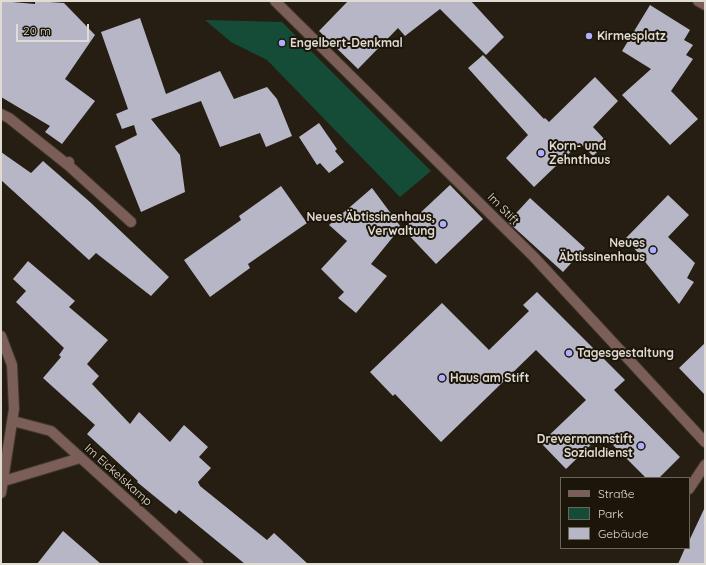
<!DOCTYPE html>
<html>
<head>
<meta charset="utf-8">
<style>
	body { margin:0 }
	#map { position:relative; width:706px; height:565px; overflow:hidden; background:#261e12; font-family:Quicksand,sans-serif }
	canvas { display:block }
	.frame { position:absolute; inset:0; border:2px solid #e0dbd3; pointer-events:none }
	.legend { position:absolute; left:560px; top:477px; width:130px; height:72px; box-sizing:border-box; background:#1c1509; border:1px solid #6a645a; margin:0; padding:5px 7px; list-style:none; font-size:12px; color:#e0dbd3 }
	.legend li { display:flex; align-items:center; gap:8px; height:20px }
	.legend b { width:20px; border:1px solid #6a645a }
	.scale { position:absolute; left:16px; top:24px; width:73px; height:18px; box-sizing:border-box; border:2px solid #e0dbd3; border-top:0; padding-left:5px; font-size:12px; line-height:14px; white-space:nowrap; color:#e0dbd3; -webkit-text-stroke:3px #1c1509; paint-order:stroke }
</style>
</head>
<body>
<div id="map">
<canvas width="706" height="565"></canvas>
<div class="frame"></div>
<ul class="legend">
<li><b style="height:5px;background:#7b5e58"></b>Straße</li>
<li><b style="height:11px;background:#154c37"></b>Park</li>
<li><b style="height:11px;background:#b7b6c7"></b>Gebäude</li>
</ul>
<div class="scale">20 m</div>
</div>
<script>
const c = document.querySelector('canvas').getContext('2d');
c.lineJoin = 'round';
function paint(path, color) { c.fillStyle = color; c.fill(path, 'evenodd'); }
const toPath = rows => new Path2D(rows.map(r => 'M' + r).join(''));
function stroke(path, color, width, dash) { c.strokeStyle = color; c.lineWidth = width; c.lineCap = dash ? 'butt' : 'round'; c.setLineDash(dash || []); c.stroke(path); }
function drawText(font, color, halo, rows, align = 'center') {
  c.font = font + ' Quicksand,sans-serif'; c.lineWidth = 4; c.setLineDash([]); c.textBaseline = 'middle'; c.strokeStyle = halo; c.fillStyle = color; for (const [text, x, y, turn = 0] of rows) {
    c.save(); c.translate(x, y); c.rotate((+turn || 0) * Math.PI / 180); c.textAlign = isNaN(turn) ? turn : align; if (halo) c.strokeText(text, 0, 0); c.fillText(text, 0, 0); c.restore();
  }
}
const green = toPath([
	[205,20,282,22,431,171,400,197,267,60,231,42]
]);
const building = toPath([
	[1,1,35,4,35,1,64,3,95,35,65,79,95,101,62,144,45,132,50,126,1,97],
	[348,1,471,1,504,37,486,55,440,9,405,36,398,28,358,69,319,31],
	[650,5,690,30,684,40,693,45,686,55,693,59,671,91,698,119,670,145,622,95,651,69,622,51],
	[140,18,166,94,220,71,234,99,267,87,277,99,292,136,266,147,260,133,220,147,201,101,151,119,180,155,185,192,141,212,115,146,137,135,134,125,122,129,116,114,128,109,101,32],
	[483,55,544,119,545,118,549,122,595,77,618,101,593,127,607,142,593,156,580,143,534,187,506,158,528,135,468,68],
	[319,123,337,149,335,151,344,162,329,173,320,163,317,165,299,137],
	[1,152,31,173,43,161,90,202,169,277,151,296,96,253,89,260,1,180],
	[450,185,483,219,436,264,403,229],
	[281,186,307,223,248,264,250,268,210,297,184,260,241,220,239,216],
	[372,188,401,227,371,264,387,276,356,313,338,298,344,292,321,269,347,241,329,225],
	[668,195,689,215,668,237,695,263,687,278,694,282,679,304,626,238],
	[530,198,585,248,563,272,508,222],
	[28,261,75,301,69,307,108,340,87,364,99,376,92,384,130,424,139,412,170,442,184,425,208,447,199,457,211,468,198,482,200,486,267,540,274,533,308,564,245,564,179,510,176,514,137,482,138,481,87,434,95,425,43,378,61,357,59,355,64,348,16,302,26,291,13,279],
	[537,292,625,380,614,390,680,457,659,478,646,478,602,434,566,469,541,443,586,400,536,350,441,442,395,394,393,396,370,372,442,303,489,350,529,311,523,305],
	[705,343,705,395,679,368],
	[705,507,705,564,678,564,685,548,689,548,689,541],
	[63,531,101,564,37,564]
]);
const minor = toPath([
	[275,1,533,256,705,442],
	[698,1,705,5],
	[1,114,9,118,68,165,69,162],
	[68,165,131,222],
	[1,336,12,365,14,409,1,493],
	[13,421,51,431,198,564],
	[4,481,80,458],
	[689,489,705,465]
]);
const markers = [
	[589,36,4,"#acaffb"],
	[282,43,4,"#acaffb"],
	[541,153,4,"#acaffb"],
	[443,224,4,"#acaffb"],
	[653,250,4,"#acaffb"],
	[569,353,4,"#acaffb"],
	[442,378,4,"#acaffb"],
	[641,446,4,"#acaffb"]
];
const poiNames = [
	["Kirmesplatz",597,36],
	["Engelbert-Denkmal",290,43],
	["Korn- und",549,146],
	["Zehnthaus",549,160],
	["Neues Äbtissinenhaus,",435,217,"right"],
	["Verwaltung",435,231,"right"],
	["Neues",645,243,"right"],
	["Äbtissinenhaus",645,257,"right"],
	["Tagesgestaltung",577,353],
	["Haus am Stift",450,378],
	["Drevermannstift",633,439,"right"],
	["Sozialdienst",633,453,"right"]
];
const streetNames = [
	["Im Stift",503,209,45],
	["Im Eickelskamp",118,475,42]
];
paint(green, '#154c37');
paint(building, '#b7b6c7');
stroke(minor, '#40382d', 12);
stroke(minor, '#7b5e58', 10);
for (const [x, y, r, color] of markers) { const dot = new Path2D(); dot.arc(x, y, r, 0, 2 * Math.PI); c.fillStyle = color; c.fill(dot); stroke(dot, '#1c1509', 1.5); }
drawText('bold 12px', '#e0dbd3', '#1c1509', poiNames, 'left');
drawText('12px', '#e0dbd3', '#1c1509', streetNames);
</script>
</body>
</html>
